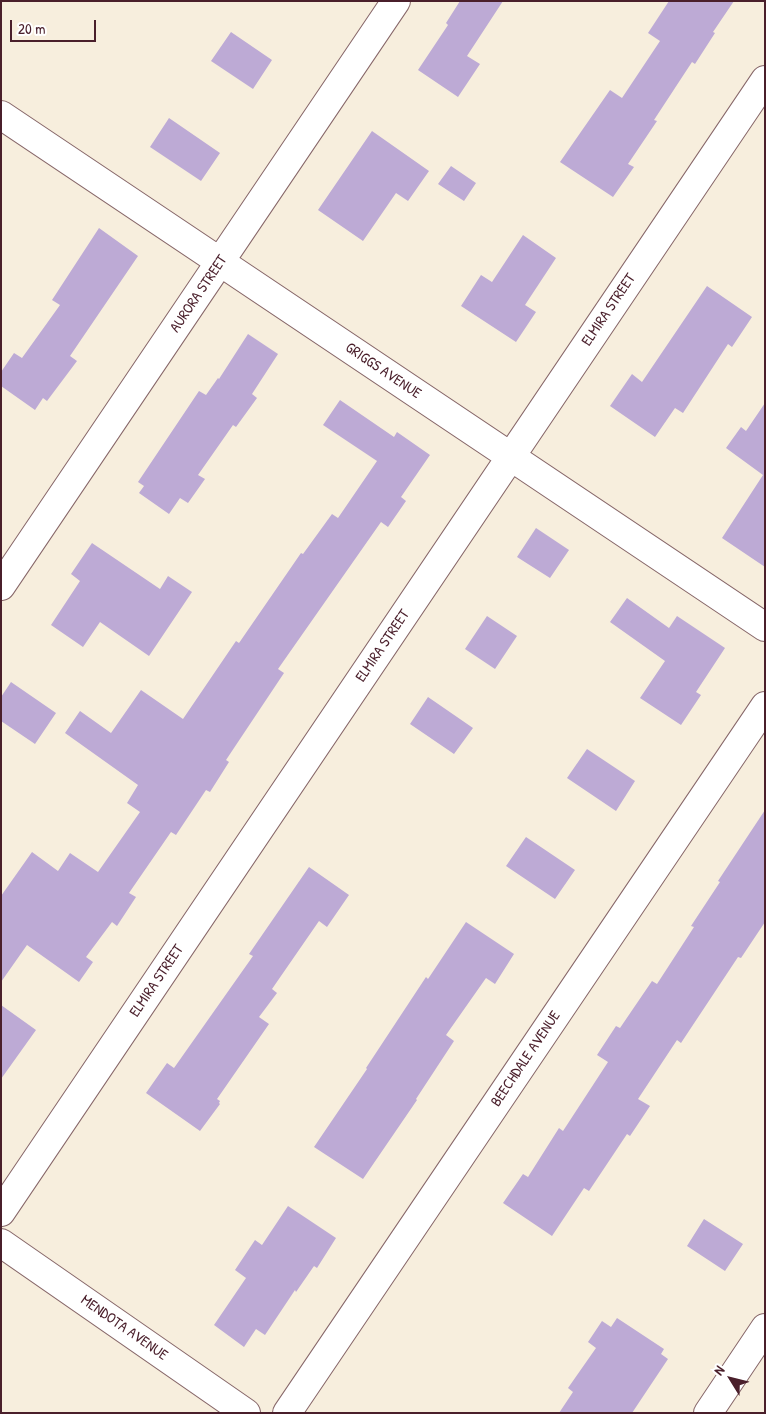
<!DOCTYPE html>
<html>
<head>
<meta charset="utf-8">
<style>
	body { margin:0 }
	#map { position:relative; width:766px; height:1414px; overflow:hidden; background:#f7eedd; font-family:"Patrick Hand",sans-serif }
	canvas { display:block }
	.frame { position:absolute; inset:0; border:2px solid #4a1f2b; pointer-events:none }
	.north { position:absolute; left:706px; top:1354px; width:50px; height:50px; -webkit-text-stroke:4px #fff; paint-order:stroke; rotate:306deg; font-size:14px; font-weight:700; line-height:20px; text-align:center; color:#4a1f2b }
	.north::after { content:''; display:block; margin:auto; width:18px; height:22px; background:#4a1f2b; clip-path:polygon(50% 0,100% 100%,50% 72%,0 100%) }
	.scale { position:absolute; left:10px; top:20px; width:86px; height:22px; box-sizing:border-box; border:2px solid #4a1f2b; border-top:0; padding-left:6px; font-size:15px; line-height:18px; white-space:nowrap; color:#4a1f2b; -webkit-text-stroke:4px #fff; paint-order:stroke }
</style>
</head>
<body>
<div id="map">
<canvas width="766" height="1414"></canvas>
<div class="frame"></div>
<div class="north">N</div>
<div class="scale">20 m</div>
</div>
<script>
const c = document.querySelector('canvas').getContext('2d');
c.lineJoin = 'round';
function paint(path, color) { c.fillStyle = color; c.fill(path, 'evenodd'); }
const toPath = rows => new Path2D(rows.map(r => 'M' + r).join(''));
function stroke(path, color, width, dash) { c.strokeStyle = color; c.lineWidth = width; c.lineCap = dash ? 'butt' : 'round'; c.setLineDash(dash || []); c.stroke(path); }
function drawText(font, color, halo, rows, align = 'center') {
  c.font = font + ' "Patrick Hand",sans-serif'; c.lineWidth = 4; c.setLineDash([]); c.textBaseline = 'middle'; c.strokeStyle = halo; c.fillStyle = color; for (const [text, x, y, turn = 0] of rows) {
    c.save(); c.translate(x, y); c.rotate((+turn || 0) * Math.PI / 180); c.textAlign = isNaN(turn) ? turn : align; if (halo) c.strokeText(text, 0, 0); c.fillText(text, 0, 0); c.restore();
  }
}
const building = toPath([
	[460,1,503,1,467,56,480,64,458,97,418,70,448,25,446,23],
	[669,1,734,1,713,32,715,33,695,64,692,62,654,120,657,121,628,164,634,167,613,197,560,162,610,90,622,98,660,41,648,33],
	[231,32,272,60,253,89,211,61],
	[169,118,220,153,201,181,150,147],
	[372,131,429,171,408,201,396,193,363,241,318,210],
	[451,166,476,183,464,201,438,184],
	[99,228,138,256,70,356,77,361,47,401,43,398,35,410,1,386,1,372,14,353,22,358,60,305,52,300],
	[523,235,556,258,525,305,536,312,516,342,461,306,481,275,492,282],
	[707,286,752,317,732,347,728,344,683,413,675,408,655,437,610,406,632,374,642,382],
	[248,334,278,354,252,394,257,398,236,427,233,425,198,475,205,479,188,503,180,498,169,514,139,493,144,486,138,482,199,391,206,395,218,378,219,379],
	[340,400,394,437,397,432,430,455,401,497,406,501,388,527,381,522,278,669,284,673,226,760,229,762,210,792,206,790,176,835,171,832,129,893,136,897,117,926,112,922,86,957,93,962,79,982,27,945,1,982,1,896,32,852,58,871,70,853,98,872,140,812,127,803,138,785,65,733,80,711,111,733,141,690,183,719,236,641,239,643,301,553,303,554,332,514,338,518,377,461,323,425],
	[765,403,765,567,722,538,763,475,726,448,741,427,746,431],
	[536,528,569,550,550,578,517,557],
	[92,543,160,589,168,576,192,592,149,656,100,622,83,647,51,625,80,581,71,574],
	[627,598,669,628,677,616,725,648,696,692,701,695,681,725,640,698,665,661,610,622],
	[487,616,517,636,495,669,465,649],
	[11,682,56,713,35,744,1,721,1,697],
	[428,697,473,728,454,754,410,724],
	[587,749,635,781,616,811,567,778],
	[765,810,765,922,741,958,738,957,681,1043,677,1040,638,1099,650,1106,630,1136,627,1134,589,1191,584,1188,552,1236,503,1203,523,1174,528,1177,559,1128,563,1131,608,1062,597,1055,616,1026,620,1028,652,981,657,984,694,927,691,926,720,882,718,881],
	[526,837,575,870,555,899,506,866],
	[309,867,349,895,327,927,319,921,272,989,277,993,259,1017,269,1024,217,1099,220,1101,219,1103,220,1104,200,1131,146,1093,167,1063,174,1068,253,956,249,954],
	[466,922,514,954,495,984,486,978,446,1035,454,1041,416,1099,417,1100,363,1179,314,1147,367,1069,366,1068,426,977,428,979],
	[1,1005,36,1030,1,1079],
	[288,1206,336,1238,317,1268,314,1266,296,1292,295,1290,265,1335,256,1329,244,1347,214,1325,246,1278,235,1270,255,1240,262,1245],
	[704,1219,743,1244,725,1271,687,1246],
	[617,1318,664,1349,661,1354,668,1359,632,1413,559,1413,573,1392,568,1388,596,1348,588,1342,602,1321,611,1327]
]);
const minor = toPath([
	[1,115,765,627],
	[1,586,396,1],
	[1,1212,765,80],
	[1,1243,246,1413],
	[287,1413,765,706],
	[708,1413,765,1328]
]);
const streetNames = [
	["AURORA STREET",199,294,-56],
	["ELMIRA STREET",609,310,-56],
	["GRIGGS AVENUE",383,371,34],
	["ELMIRA STREET",383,646,-56],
	["ELMIRA STREET",157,981,-56],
	["BEECHDALE AVENUE",526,1059,-56],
	["MENDOTA AVENUE",124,1328,35]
];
paint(building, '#bdaad5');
stroke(minor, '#876769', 30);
stroke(minor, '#fff', 28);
drawText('15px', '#4a1f2b', '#fff', streetNames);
</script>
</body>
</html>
